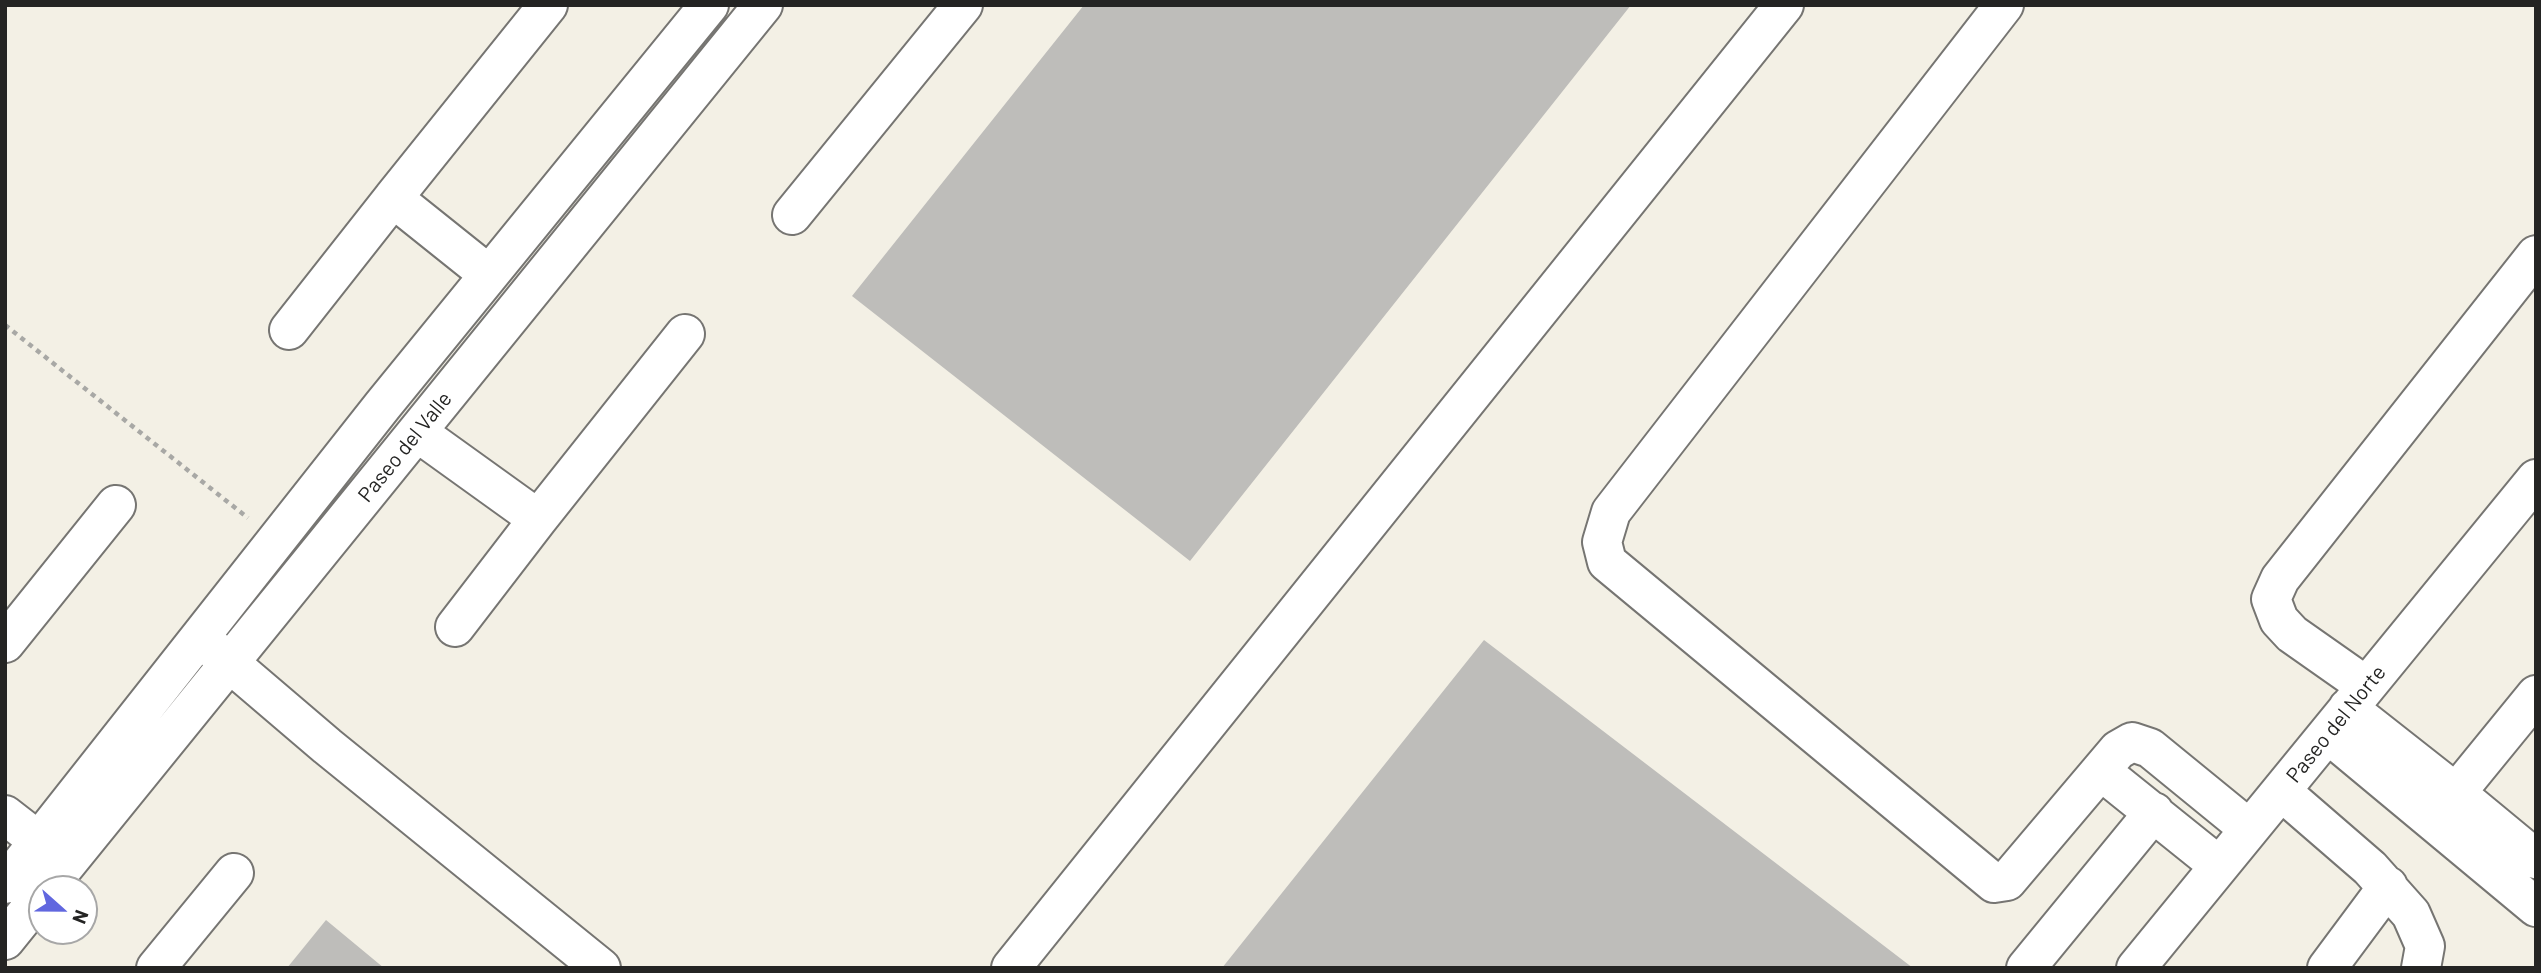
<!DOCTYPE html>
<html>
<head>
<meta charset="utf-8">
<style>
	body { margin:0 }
	#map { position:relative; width:2541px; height:973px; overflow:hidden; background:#fafaf6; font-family:Barlow,sans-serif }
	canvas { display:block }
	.frame { position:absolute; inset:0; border:7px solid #242423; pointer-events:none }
	.north { position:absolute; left:28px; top:875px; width:70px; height:70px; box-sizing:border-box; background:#fff; border:2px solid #a7a7a7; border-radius:50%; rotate:111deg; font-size:19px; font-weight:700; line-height:28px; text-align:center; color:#242423 }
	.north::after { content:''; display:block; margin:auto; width:24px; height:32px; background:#6167df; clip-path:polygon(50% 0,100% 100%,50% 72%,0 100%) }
</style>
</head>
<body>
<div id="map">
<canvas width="2541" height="973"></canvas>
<div class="frame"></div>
<div class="north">N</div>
</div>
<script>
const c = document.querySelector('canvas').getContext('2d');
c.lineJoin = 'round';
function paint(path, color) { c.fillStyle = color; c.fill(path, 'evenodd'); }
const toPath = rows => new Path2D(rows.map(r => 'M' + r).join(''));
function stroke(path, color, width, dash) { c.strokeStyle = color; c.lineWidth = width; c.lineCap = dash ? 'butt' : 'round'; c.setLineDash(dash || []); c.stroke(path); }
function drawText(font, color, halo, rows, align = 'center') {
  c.font = font + ' Barlow,sans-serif'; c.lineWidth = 7; c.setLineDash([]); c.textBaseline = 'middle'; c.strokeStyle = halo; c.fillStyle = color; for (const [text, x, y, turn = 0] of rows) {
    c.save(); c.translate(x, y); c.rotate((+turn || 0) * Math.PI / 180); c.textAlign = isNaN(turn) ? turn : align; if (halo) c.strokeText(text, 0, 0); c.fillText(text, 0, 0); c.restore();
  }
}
const built = toPath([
	[5,5,2536,5,2536,968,5,968],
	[42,889,84,889,84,931,42,931]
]);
const building = toPath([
	[1084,5,1631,5,1190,561,852,296],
	[1484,640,1913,968,1222,968],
	[326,920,384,968,287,968]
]);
const path = toPath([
	[5,325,248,518]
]);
const minor = toPath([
	[2004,5,1611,512,1602,542,1607,562,1994,883,2007,881,2118,750,2132,742,2150,748,2248,828],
	[792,215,963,5],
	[488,274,393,198,548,5],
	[289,330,393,198],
	[417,432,538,519,685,334],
	[455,627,538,519],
	[5,643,116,505],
	[211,647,327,746,601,968],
	[2366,686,2292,634,2279,620,2271,599,2280,579,2536,255],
	[2536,695,2456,793,2536,859],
	[2348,708,2456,793],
	[2328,734,2536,907],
	[2101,771,2218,865],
	[2281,791,2370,868,2411,914,2425,946,2421,968],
	[5,815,59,857],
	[5,884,383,405,709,5],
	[46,889,763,5],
	[5,940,42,894],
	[156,968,234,873],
	[1011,968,1784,5],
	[2026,968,2154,812],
	[2136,968,2536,479],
	[2327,968,2388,886]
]);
const streetNames = [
	["Paseo del Valle",405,447,-51],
	["Paseo del Norte",2336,724,-51]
];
paint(built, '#f3f0e5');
paint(building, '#bebdba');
stroke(minor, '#767572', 42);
stroke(path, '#a8a8a5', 4.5, [5, 5]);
stroke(minor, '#fff', 38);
drawText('21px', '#242423', '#fff', streetNames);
</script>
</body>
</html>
